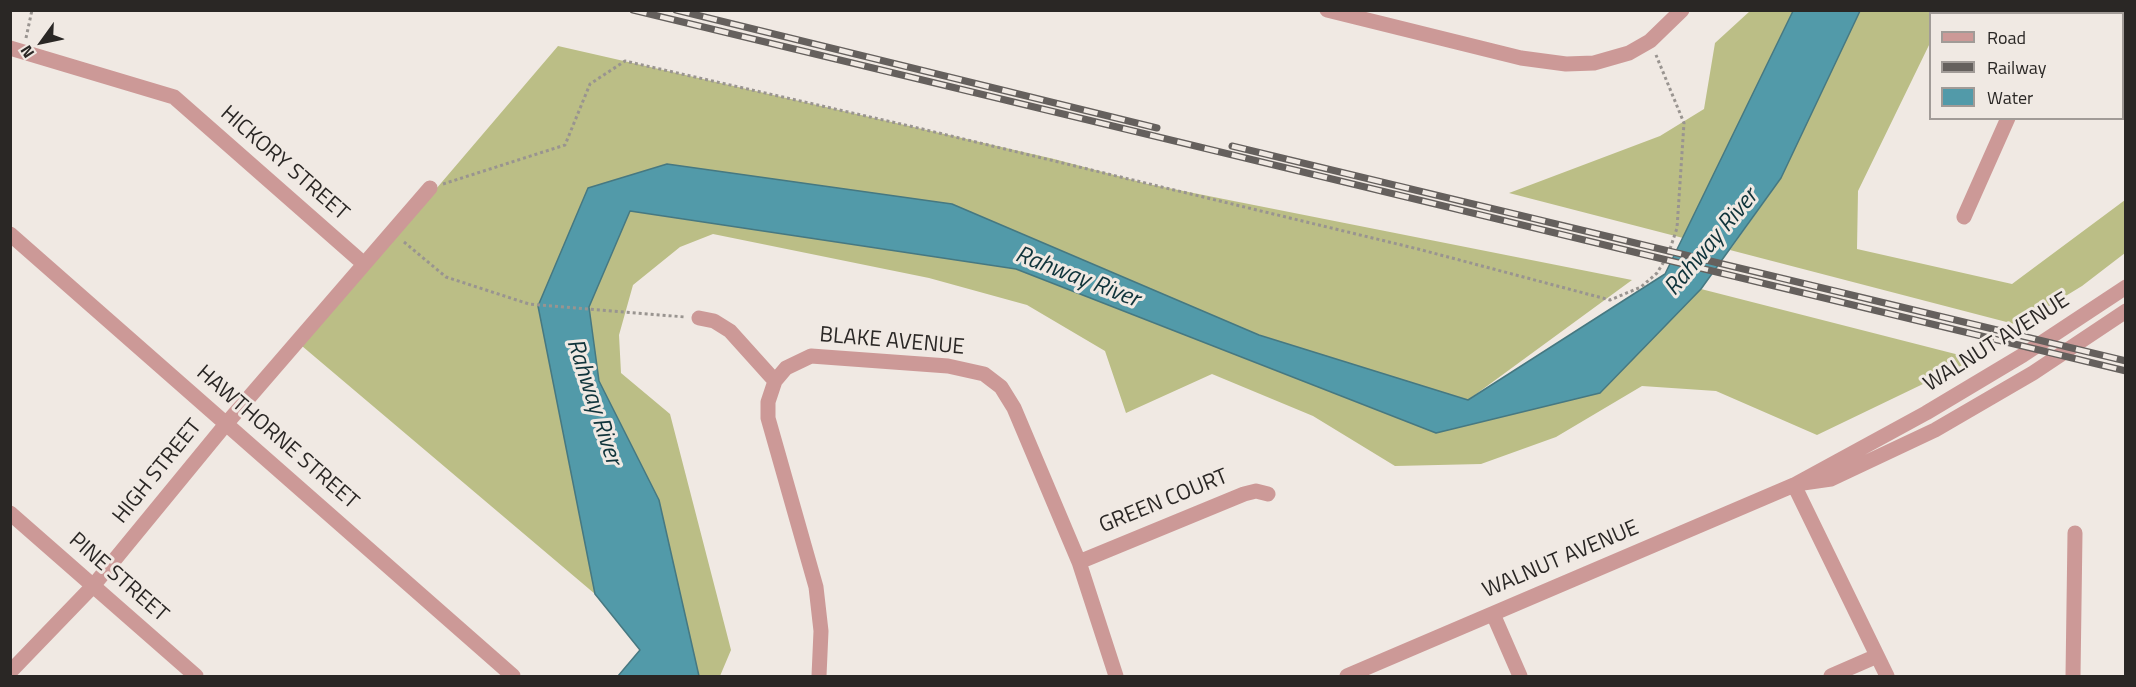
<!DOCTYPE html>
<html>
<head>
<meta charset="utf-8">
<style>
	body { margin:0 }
	#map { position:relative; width:2136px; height:687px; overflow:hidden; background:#f0e9e3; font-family:"Titillium Web",sans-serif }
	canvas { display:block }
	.frame { position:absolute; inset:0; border:12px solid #2a2725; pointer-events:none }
	.legend { position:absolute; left:1929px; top:12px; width:195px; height:108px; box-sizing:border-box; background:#f0e9e3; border:2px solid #a19b97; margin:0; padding:8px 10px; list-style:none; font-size:18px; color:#2a2725 }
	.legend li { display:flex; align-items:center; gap:12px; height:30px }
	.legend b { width:30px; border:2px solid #a19b97 }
	.north { position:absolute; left:12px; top:12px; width:60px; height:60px; -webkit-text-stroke:4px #f0e9e3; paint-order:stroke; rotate:237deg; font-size:16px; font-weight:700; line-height:24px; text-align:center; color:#2a2725 }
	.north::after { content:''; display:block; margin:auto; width:21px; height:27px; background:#2a2725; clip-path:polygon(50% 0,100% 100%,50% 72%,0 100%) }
</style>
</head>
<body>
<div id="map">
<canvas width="2136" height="687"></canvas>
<div class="frame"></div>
<ul class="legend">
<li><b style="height:8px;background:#cc9997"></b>Road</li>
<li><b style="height:8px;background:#65605d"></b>Railway</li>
<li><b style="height:16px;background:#529aa9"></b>Water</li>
</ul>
<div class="north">N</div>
</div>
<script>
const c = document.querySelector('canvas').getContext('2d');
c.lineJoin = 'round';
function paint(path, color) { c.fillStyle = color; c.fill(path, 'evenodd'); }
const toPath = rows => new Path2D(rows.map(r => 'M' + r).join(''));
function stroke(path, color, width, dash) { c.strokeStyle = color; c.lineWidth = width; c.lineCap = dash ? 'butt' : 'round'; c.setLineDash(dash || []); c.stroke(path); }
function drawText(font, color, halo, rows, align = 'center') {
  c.font = font + ' "Titillium Web",sans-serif'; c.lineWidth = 6; c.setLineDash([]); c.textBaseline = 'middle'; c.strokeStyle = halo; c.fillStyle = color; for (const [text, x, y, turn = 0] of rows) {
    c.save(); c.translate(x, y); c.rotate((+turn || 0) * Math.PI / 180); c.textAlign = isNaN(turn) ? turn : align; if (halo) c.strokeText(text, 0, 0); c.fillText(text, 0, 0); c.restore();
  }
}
const forest = toPath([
	[1750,11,1793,11,1683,238,1509,193,1660,136,1704,109,1715,43],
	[1860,11,1947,11,1945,13,1930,14,1930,43,1858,191,1857,249,2012,284,2125,200,2125,253,2082,286,2018,325,1730,250,1781,178],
	[558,46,1054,159,1148,184,1632,280,1468,400,1259,335,667,164,538,306,595,594,302,346],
	[630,211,1016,269,1436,433,1600,393,1701,289,1975,359,1817,435,1716,391,1642,386,1556,437,1481,464,1395,466,1313,416,1212,374,1126,413,1105,351,1027,305,929,278,713,234,680,247,633,285,619,335,621,373,670,414,731,650,720,676,699,676,659,500,599,381,589,307]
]);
const water = toPath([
	[1793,11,1860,11,1781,178,1701,289,1600,393,1436,433,1016,269,630,211,589,307,599,381,659,500,699,676,618,676,640,650,595,594,538,306,588,188,667,164,952,204,1259,335,1468,400,1665,274,1793,11]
]);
const path = toPath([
	[26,38,32,10],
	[443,184,565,145,590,84,625,61,914,127,1418,249,1610,300,1641,287,1657,273,1668,255,1677,228,1684,123,1656,55],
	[404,242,446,277,529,304,685,317]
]);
const minor = toPath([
	[1327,10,1521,58,1566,64,1594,63,1629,53,1650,41,1682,10],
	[2122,19,2126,19],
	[10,48,174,97,364,264],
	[1964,217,2008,118],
	[10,234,513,676],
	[699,318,714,321,730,331,775,381],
	[1803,483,1831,479,1935,430,2033,373,2126,311],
	[1794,485,1887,676],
	[10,513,196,676],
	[1079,562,1244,494,1256,491,1268,494],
	[1493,614,1520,676],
	[10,672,93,586,226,424,430,188],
	[819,676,821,631,816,587,768,418,768,402,775,381,786,368,811,356,948,366,984,374,1001,387,1014,408,1079,562,1116,676],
	[1347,676,1794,485,1926,413,2023,355,2126,287],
	[1831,676,1877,656],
	[2073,676,2075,533]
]);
const rail = toPath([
	[633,10,2126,371],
	[676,10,1157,128],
	[1232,146,2126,361]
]);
const streetNames = [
	["HICKORY STREET",284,164,41],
	["BLAKE AVENUE",892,342,5],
	["WALNUT AVENUE",1997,343,-32],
	["HAWTHORNE STREET",277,438,41],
	["HIGH STREET",158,472,-51],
	["GREEN COURT",1164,502,-22],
	["WALNUT AVENUE",1561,560,-23],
	["PINE STREET",118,578,41]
];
const waterNames = [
	["Rahway River",1712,243,-50],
	["Rahway River",1077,278,21],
	["Rahway River",593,402,72]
];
paint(forest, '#bbbe86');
paint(water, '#529aa9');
stroke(water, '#467881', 1.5);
stroke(path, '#999490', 3, [3, 3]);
stroke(minor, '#cc9997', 15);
stroke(rail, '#65605d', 7);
stroke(rail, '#f0e9e3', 4.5, [14]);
drawText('22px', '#2a2725', '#f0e9e3', streetNames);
drawText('italic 24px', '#10343b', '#f0e9e3', waterNames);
</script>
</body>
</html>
